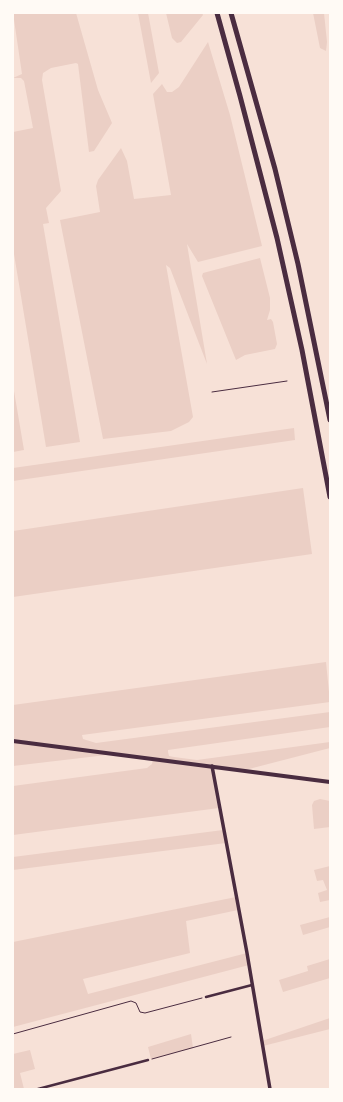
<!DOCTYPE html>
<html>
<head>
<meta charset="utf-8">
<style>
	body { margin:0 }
	#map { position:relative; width:343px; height:1102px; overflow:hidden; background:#f7e1d7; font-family:"Public Sans",sans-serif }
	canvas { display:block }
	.frame { position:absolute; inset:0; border:14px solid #fffaf5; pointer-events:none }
</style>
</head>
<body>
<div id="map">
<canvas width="343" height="1102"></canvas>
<div class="frame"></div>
</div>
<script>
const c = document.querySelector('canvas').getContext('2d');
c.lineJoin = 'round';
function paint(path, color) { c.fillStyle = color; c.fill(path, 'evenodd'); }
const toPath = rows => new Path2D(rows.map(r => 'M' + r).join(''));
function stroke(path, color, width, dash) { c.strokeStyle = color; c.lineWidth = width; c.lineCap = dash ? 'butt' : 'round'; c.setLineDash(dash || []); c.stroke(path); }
const green = toPath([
	[13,13,76,13,98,90,112,123,94,151,89,152,78,64,76,63,51,68,43,73,42,80,61,191,46,208,49,223,43,224,80,442,46,447,13,248,13,132,33,128,24,81,21,78,13,78,22,74],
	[138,13,148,13,159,73,151,83],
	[166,13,202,13,203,15,181,42,177,43,172,38],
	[313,13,324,13,327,42,326,51,320,48],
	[208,42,230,115,262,246,198,262,187,244,207,364,170,268,166,265,193,417,189,422,171,431,103,439,60,220,100,212,96,186,98,180,121,148,127,161,134,199,171,195,153,94,162,84,167,92,172,92,179,87],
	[260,258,270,298,270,310,267,320,271,319,273,322,277,344,275,349,245,355,236,360,202,276,203,273],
	[13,385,24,450,13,452],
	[294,428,295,440,13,481,13,468],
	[303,488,312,554,13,597,13,531],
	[326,662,330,702,82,735,83,739,96,743,330,712,330,727,168,750,168,752,169,756,174,757,197,760,330,742,330,748,245,770,212,766,219,808,13,835,13,786,147,768,152,764,153,759,115,754,13,766,13,705],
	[320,799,330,801,330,827,314,829,312,805,314,801],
	[223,830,226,843,13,870,13,857],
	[330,866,330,900,320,902,318,893,327,890,323,880,317,881,314,870],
	[236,897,238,910,186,921,190,953,83,979,88,994,247,953,249,965,13,1027,13,942],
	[330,917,330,927,303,935,300,925],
	[330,959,330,978,283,992,279,980,308,971,307,966],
	[330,1018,330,1029,263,1046,262,1041],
	[191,1034,193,1048,151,1059,148,1047],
	[30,1050,35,1069,20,1073,24,1089,13,1089,13,1054]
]);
const path = toPath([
	[212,392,287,381],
	[13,1034,131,1001,136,1003,140,1012,145,1013,202,998],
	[152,1059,231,1037]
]);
const minor = toPath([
	[206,997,252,985],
	[38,1089,148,1060]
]);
const tertiary = toPath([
	[212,766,247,953,270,1089]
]);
const secondary = toPath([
	[13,741,330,782]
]);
const motorway = toPath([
	[217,13,240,96,277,238,302,350,330,497],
	[231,13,275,169,298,264,330,420]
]);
paint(green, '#ebcfc5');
stroke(path, '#4a2c40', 1);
stroke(minor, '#4a2c40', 2.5);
stroke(tertiary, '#4a2c40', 3.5);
stroke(secondary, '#4a2c40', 4);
stroke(motorway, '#4a2c40', 5);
</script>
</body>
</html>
